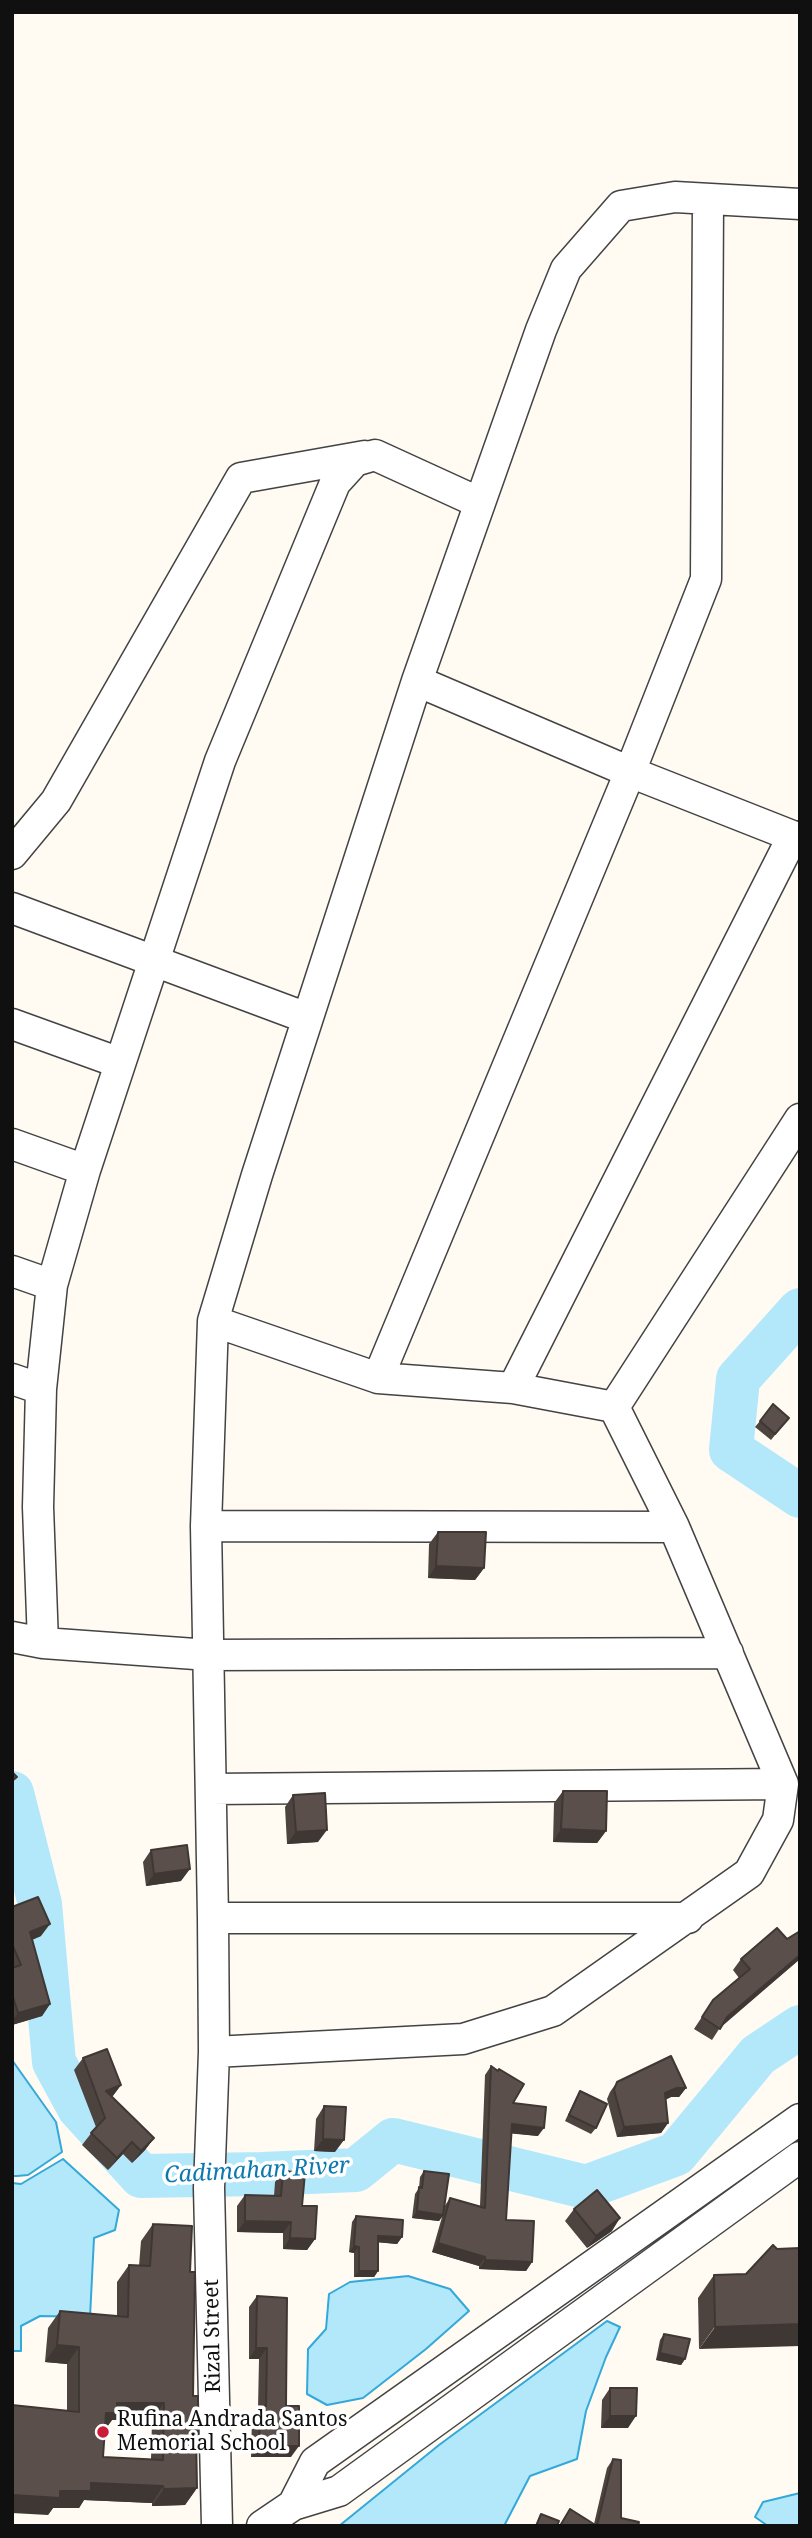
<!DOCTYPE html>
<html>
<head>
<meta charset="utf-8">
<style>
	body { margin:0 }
	#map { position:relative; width:812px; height:2538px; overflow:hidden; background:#fffbf3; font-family:"Noto Serif",serif }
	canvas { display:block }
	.frame { position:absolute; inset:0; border:14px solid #101010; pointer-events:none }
</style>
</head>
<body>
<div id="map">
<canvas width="812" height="2538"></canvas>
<div class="frame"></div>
</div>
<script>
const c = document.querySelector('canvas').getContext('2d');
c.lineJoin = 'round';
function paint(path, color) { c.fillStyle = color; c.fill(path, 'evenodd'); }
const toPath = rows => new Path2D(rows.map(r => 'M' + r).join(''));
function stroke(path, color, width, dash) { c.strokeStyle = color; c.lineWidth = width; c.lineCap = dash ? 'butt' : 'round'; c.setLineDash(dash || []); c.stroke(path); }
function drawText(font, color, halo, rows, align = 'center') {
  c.font = font + ' "Noto Serif",serif'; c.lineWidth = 7; c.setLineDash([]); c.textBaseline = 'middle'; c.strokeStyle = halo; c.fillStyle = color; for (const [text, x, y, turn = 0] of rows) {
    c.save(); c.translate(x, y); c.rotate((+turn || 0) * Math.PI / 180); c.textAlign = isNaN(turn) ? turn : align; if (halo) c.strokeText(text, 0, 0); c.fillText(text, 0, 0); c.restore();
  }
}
const water = toPath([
	[12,2060,56,2122,62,2152,28,2175,17,2176,12,2176,12,2060],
	[63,2159,119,2210,115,2230,94,2238,90,2317,40,2316,21,2326,21,2351,12,2351,12,2183,21,2184,63,2159],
	[408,2276,450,2289,469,2311,426,2349,363,2398,327,2405,307,2394,308,2349,326,2329,329,2294,350,2282,408,2276],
	[607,2321,620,2327,606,2357,586,2411,577,2459,530,2476,504,2526,339,2526,439,2445,607,2321],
	[800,2493,800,2526,768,2526,755,2517,763,2502,800,2493]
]);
const river = toPath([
	[800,1310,738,1379,731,1450,800,1496],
	[12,1793,40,1904,54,2062,79,2108,141,2176,262,2174,356,2170,393,2140,586,2187,676,2154,758,2055,800,2027]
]);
const minor = toPath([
	[417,681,630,772,800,839],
	[12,854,56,801,241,478,365,456],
	[12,908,307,1018],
	[12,1024,120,1063],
	[12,1144,85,1170],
	[12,1271,52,1285],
	[213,1321,378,1378,513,1388,614,1407,674,1527,783,1784,778,1820,749,1873,553,2011,463,2039,214,2052],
	[378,1378,630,772,706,579,708,200],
	[12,1379,41,1389],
	[513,1388,793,836],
	[614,1407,800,1119],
	[206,1526,674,1527],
	[12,1637,43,1643,209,1655,728,1653],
	[43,1643,38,1507,41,1389,52,1285,85,1170,220,761,335,483,355,461,375,455,480,503],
	[211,1789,783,1784],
	[213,1918,688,1918],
	[293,2505,315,2462,800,2119],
	[217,2526,209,2188,214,2052,213,1918,206,1526,213,1321,257,1175,417,681,541,330,566,269,621,206,675,197,800,204],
	[262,2526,293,2505,339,2491,800,2157]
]);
const wall = toPath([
	[760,1421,784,1424,771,1440,755,1427],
	[438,1532,484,1568,475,1580,428,1578,429,1544],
	[563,1791,606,1831,597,1843,553,1842,554,1803],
	[293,1795,318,1842,287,1844,285,1807],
	[151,1850,181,1881,146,1886,143,1862],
	[12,1907,41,1936,32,1940,50,2004,42,2016,12,2025],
	[800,1931,800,1959,721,2026,712,2040,694,2029,713,2000,739,1978,733,1970,741,1959,787,1939],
	[83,2058,121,2085,112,2097,154,2138,145,2150,132,2163,123,2154,108,2170,82,2145,96,2127,74,2070],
	[491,2066,513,2103,538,2136,511,2133,506,2220,532,2262,526,2271,479,2269,479,2266,432,2252,442,2217,439,2221,412,2218,415,2194,419,2188,420,2177,424,2171,444,2207,450,2198,480,2206,485,2075],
	[617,2082,686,2088,679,2097,671,2097,665,2100,668,2123,661,2133,617,2137,607,2099,610,2092],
	[580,2091,596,2128,591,2134,565,2121,576,2098],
	[324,2106,335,2152,314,2151,316,2119],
	[283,2171,302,2206,315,2239,307,2250,283,2249,283,2233,237,2232,237,2206,245,2195,274,2196,275,2182],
	[574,2209,612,2231,587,2248,565,2221],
	[356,2216,402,2237,397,2244,378,2242,378,2271,374,2277,354,2277,354,2253,349,2252,352,2222],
	[153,2224,190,2272,193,2396,198,2435,196,2439,197,2488,185,2505,152,2506,152,2503,84,2500,79,2508,53,2508,48,2515,67,2411,67,2364,45,2362,48,2328,60,2311,117,2316,117,2282,129,2265,139,2266,141,2241],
	[112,2420,152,2420,151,2459,103,2457,105,2429],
	[773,2245,699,2349,698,2298,714,2275,746,2274],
	[257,2296,286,2406,291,2457,251,2457,252,2417,258,2408,259,2359,249,2359,249,2307],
	[664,2334,685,2359,681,2365,656,2360,660,2340],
	[610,2388,628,2428,601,2428,602,2400],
	[613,2459,621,2518,638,2526,559,2526,570,2509,594,2524,607,2468]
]);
const shadedWall = toPath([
	[436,1566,484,1568,475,1580,428,1578],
	[561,1829,606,1831,597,1843,553,1842],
	[327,1830,318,1842,287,1844,296,1832],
	[190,1869,181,1881,146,1886,154,1874],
	[50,1924,41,1936,21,1944,30,1932],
	[800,1955,800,1959,720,2028,727,2017],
	[50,2004,42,2016,12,2025,12,2021,18,2013],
	[121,2085,112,2097,106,2091],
	[677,2088,686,2088,679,2097,671,2097,658,2103,665,2093],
	[668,2123,661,2133,617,2137,624,2127],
	[512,2124,544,2128,538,2136,506,2133],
	[154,2138,145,2150,132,2163,141,2151],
	[323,2139,344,2140,335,2152,314,2151],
	[132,2142,123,2154,108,2170,117,2158],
	[417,2211,443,2215,439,2221,412,2218],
	[620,2218,612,2231,587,2248,596,2236],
	[245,2221,291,2222,283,2233,237,2232],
	[378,2236,402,2237,397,2244,374,2242],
	[290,2238,315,2239,307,2250,283,2249],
	[438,2243,485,2257,479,2266,432,2252],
	[354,2246,359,2247,354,2253,349,2252],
	[485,2260,532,2262,526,2271,479,2269],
	[359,2271,378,2271,374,2277,354,2277],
	[800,2324,800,2346,699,2349,715,2327],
	[57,2345,79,2347,67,2364,45,2362],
	[256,2348,267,2348,259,2359,249,2359],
	[660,2353,685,2359,681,2365,656,2360],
	[117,2403,164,2403,152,2420,112,2420,105,2430,106,2413],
	[610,2416,636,2416,628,2428,601,2428],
	[259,2446,299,2446,291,2457,251,2457],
	[91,2483,163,2486,152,2503,84,2500,79,2508,53,2508,48,2515,12,2513,12,2495,60,2491],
	[197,2488,185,2505,152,2506,164,2489]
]);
const building = toPath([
	[773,1404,789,1418,775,1434,760,1421,773,1404],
	[438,1532,486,1532,484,1568,436,1566,438,1532],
	[12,1772,17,1777,12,1781,12,1772],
	[563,1791,607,1791,606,1831,561,1829,563,1791],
	[325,1793,327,1830,296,1832,293,1795,325,1793],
	[187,1845,190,1869,154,1874,151,1850,187,1845],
	[38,1897,50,1924,30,1932,50,2004,18,2013,12,1994,12,1968,21,1965,12,1944,12,1907,38,1897],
	[777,1928,787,1939,800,1931,800,1955,727,2017,720,2029,702,2017,713,2000,750,1969,741,1959,777,1928],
	[107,2049,121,2085,106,2091,154,2138,141,2151,132,2142,117,2158,91,2133,105,2118,83,2058,107,2049],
	[671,2056,686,2088,677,2088,665,2093,668,2123,624,2127,614,2090,617,2082,671,2056],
	[491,2066,498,2071,499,2069,524,2084,513,2103,546,2107,544,2128,512,2124,506,2220,534,2221,532,2262,485,2260,485,2257,438,2243,450,2198,485,2208,491,2066],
	[580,2091,607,2104,596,2128,569,2115,580,2091],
	[324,2106,346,2107,344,2140,323,2139,324,2106],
	[283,2171,305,2173,302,2206,317,2206,315,2239,290,2238,291,2222,245,2221,245,2195,281,2196,283,2171],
	[424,2171,449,2174,443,2215,417,2211,419,2187,422,2188,424,2171],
	[597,2190,620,2218,596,2236,574,2209,597,2190],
	[356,2216,403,2220,402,2237,378,2236,378,2271,359,2271,359,2247,354,2246,356,2216],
	[153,2224,192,2226,190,2272,195,2272,193,2396,198,2396,198,2435,196,2435,197,2488,164,2489,163,2486,91,2483,91,2491,60,2491,60,2498,12,2495,12,2405,79,2412,79,2347,57,2345,60,2311,128,2317,129,2265,150,2266,153,2224],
	[117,2403,164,2403,163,2460,103,2457,106,2413,117,2413,117,2403],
	[773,2245,777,2249,800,2248,800,2324,715,2327,714,2275,746,2274,773,2245],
	[257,2296,287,2298,286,2406,299,2406,299,2446,259,2446,260,2406,266,2406,267,2348,256,2348,257,2296],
	[664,2334,690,2339,685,2359,660,2353,664,2334],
	[610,2388,637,2388,636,2416,610,2416,610,2388],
	[613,2459,621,2460,621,2518,639,2522,638,2526,597,2526,613,2459],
	[570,2509,597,2526,560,2526,570,2509],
	[541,2514,559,2521,557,2526,536,2526,541,2514]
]);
const markers = [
	[103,2432,7,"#cd1a36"]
];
const streetNames = [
	["Rizal Street",213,2336,-91]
];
const poiNames = [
	["Rufina Andrada Santos",117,2420],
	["Memorial School",117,2444]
];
const waterNames = [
	["Cadimahan River",257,2171,-3]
];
paint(water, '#b3e8fb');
stroke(water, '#33a8d9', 2);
stroke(river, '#b3e8fb', 44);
stroke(minor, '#434343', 33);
stroke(minor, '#fff', 30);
paint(wall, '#4d4440');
paint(shadedWall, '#3f3734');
paint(building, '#5a4f4b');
stroke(building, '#3f3734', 2);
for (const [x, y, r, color] of markers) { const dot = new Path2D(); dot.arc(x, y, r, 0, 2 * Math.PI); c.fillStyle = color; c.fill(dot); stroke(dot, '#fff', 2.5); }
drawText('21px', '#101010', '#fff', streetNames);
drawText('21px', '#101010', '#fff', poiNames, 'left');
drawText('italic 23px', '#0d79ae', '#fff', waterNames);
</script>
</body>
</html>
